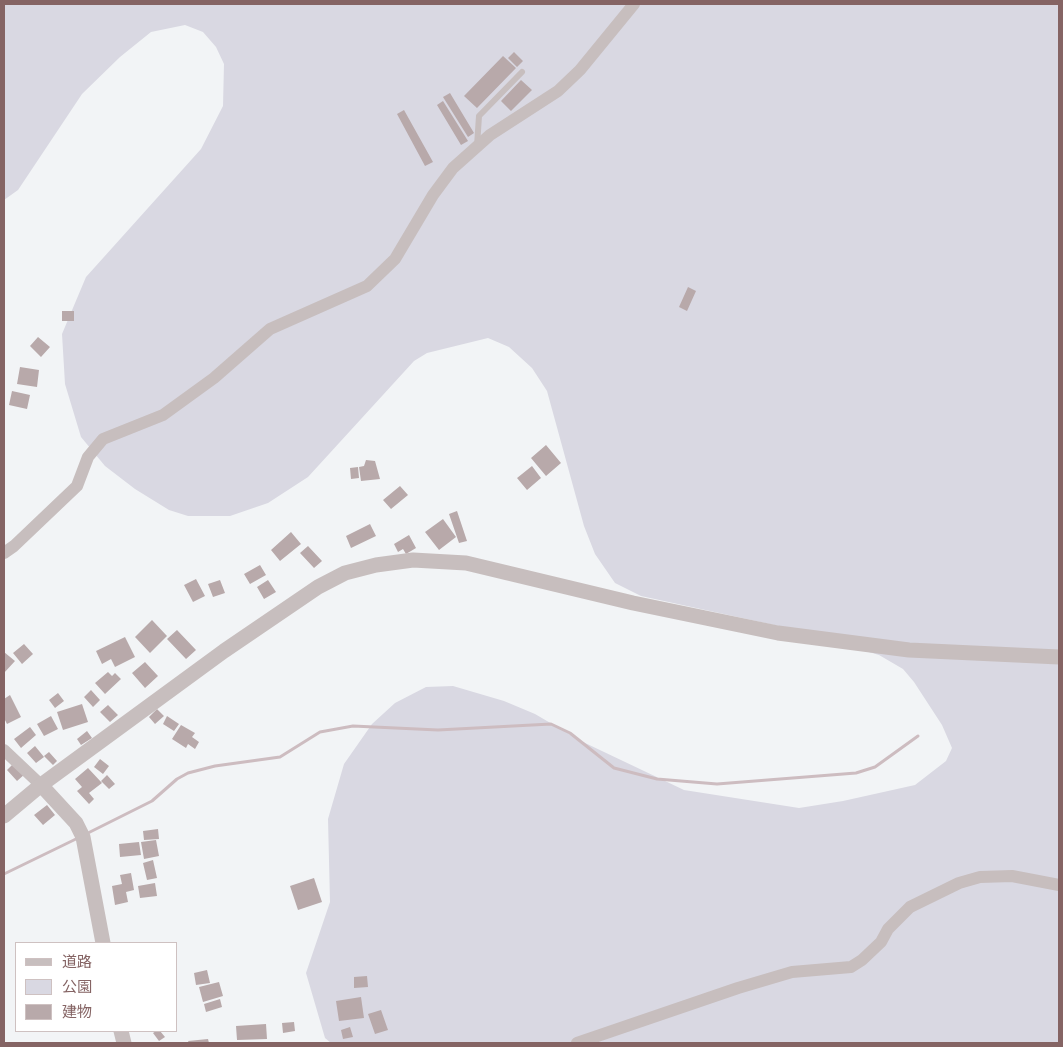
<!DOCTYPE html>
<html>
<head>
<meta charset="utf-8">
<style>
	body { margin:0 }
	#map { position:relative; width:1063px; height:1047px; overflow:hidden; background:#f2f4f6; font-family:"Source Sans 3","Noto Sans JP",sans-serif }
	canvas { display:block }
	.frame { position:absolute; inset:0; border:5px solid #856464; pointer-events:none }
	.legend { position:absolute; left:15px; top:942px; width:162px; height:90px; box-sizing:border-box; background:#fff; border:1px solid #cec1c1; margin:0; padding:6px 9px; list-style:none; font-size:15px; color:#856464 }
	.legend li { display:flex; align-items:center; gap:10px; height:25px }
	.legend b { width:25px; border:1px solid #cec1c1 }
</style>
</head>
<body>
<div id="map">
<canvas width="1063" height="1047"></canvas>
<div class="frame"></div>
<ul class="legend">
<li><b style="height:6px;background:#c7bebe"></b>道路</li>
<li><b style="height:14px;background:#d9d8e2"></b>公園</li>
<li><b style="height:14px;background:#b8a9aa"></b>建物</li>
</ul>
</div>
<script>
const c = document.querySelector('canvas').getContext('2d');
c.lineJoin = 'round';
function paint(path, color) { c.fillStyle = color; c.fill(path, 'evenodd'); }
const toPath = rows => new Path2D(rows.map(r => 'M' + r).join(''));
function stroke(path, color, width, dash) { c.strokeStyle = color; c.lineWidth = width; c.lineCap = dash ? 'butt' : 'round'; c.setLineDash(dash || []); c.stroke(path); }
const green = toPath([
	[4,4,1059,4,1059,1043,331,1043,325,1038,306,973,330,902,328,819,344,764,372,724,395,703,426,687,453,686,504,701,535,714,583,742,684,790,799,808,843,801,915,785,946,761,952,748,942,725,914,682,903,669,879,655,788,628,641,596,615,583,595,554,584,526,547,391,532,368,509,347,488,338,427,353,414,361,308,477,268,503,230,516,188,516,169,510,135,489,105,466,81,437,65,384,62,334,86,277,201,149,223,106,224,64,216,47,203,32,185,25,151,32,120,57,82,94,18,190,4,200]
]);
const stream = toPath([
	[86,834,152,801,177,779,188,773,215,766,280,757,320,732,353,726,438,730,551,724,570,733,614,768,657,779,717,784,856,773,875,767,918,736],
	[4,874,78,838]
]);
const building = toPath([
	[514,52,523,61,517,67,508,58],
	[503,56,516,68,477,108,464,96],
	[521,80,532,90,511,111,501,101],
	[450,93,474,133,468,137,443,97],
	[443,101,468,141,461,145,437,105],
	[404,110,433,162,425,166,397,114],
	[688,287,696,291,687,311,679,307],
	[62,311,74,311,74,321,62,321],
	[38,337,50,347,41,357,30,346],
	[20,367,39,370,37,387,17,384],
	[12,391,30,395,27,409,9,405],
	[546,445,561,463,546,476,531,458],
	[366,460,375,461,380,479,361,481,359,467,364,466],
	[532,466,541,478,527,490,517,478],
	[358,467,359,478,351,479,350,468],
	[400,486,408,495,391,509,383,500],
	[457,511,467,541,459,543,449,514],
	[443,519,456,537,439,550,425,532],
	[370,524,376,536,351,548,346,536],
	[291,532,301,544,280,561,271,550],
	[409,535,416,548,406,554,403,549,398,552,394,544],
	[308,546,322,561,314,568,300,553],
	[260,565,266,575,250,584,244,574],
	[196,579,205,596,193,602,184,585],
	[220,580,225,593,213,597,208,584],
	[268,580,276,592,264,599,257,587],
	[152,620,167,636,150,653,135,637],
	[177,630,196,650,186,659,167,639],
	[125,637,135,657,115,667,111,659,102,664,96,651],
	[24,644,33,654,22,664,13,653],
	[4,652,15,661,4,673],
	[145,662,158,676,145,688,132,673],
	[108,672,112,676,115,673,121,679,105,694,95,683],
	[91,690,100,700,93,707,84,697],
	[58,693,64,701,55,708,49,700],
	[10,695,21,717,7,724,4,718,4,699],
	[82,704,88,722,63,730,57,712],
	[108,705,118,715,110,722,100,712],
	[157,709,164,716,155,724,149,717],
	[51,716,58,729,44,736,37,724],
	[167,716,179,724,174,731,163,724],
	[181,725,195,733,192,737,199,742,195,749,188,744,186,748,172,739],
	[30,727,36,735,21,748,14,739],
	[87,731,92,738,81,745,77,739],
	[35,746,44,757,36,763,27,753],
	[49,752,57,761,53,765,44,756],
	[100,759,109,766,103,774,94,767],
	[14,763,25,774,17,781,7,770],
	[88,768,102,783,89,793,94,799,89,804,77,791,82,787,75,779],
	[107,775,115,784,109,789,101,781],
	[47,805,55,815,43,825,34,815],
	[158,829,159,839,144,840,143,831],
	[156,840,159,856,144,859,141,842],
	[139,842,141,855,120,857,119,844],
	[153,860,157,878,147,880,143,863],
	[131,873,134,890,126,892,128,902,115,905,112,886,122,884,120,875],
	[314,878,322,902,298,910,290,886],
	[155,883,157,896,140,898,138,886],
	[207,970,210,983,196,985,194,973],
	[367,976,368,987,354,988,354,977],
	[219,982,223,996,203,1002,199,987],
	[361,997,364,1018,339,1021,336,1001],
	[220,999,222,1007,206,1012,204,1004],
	[381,1010,388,1030,375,1034,368,1014],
	[294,1022,295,1031,283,1033,282,1023],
	[266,1024,267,1039,237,1040,236,1026],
	[350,1027,353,1037,343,1039,341,1030],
	[156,1031,160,1031,165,1037,159,1041,153,1033],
	[208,1039,209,1043,189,1043,188,1041]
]);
const service = toPath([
	[477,146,479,116,522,72]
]);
const minor = toPath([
	[4,553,14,546,77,486,88,457,103,439,163,415,214,378,270,329,367,286,395,259,433,195,453,168,490,135,558,91,580,70,634,4],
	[4,750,41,785],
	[577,1043,738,988,792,972,851,967,862,960,881,942,888,929,910,907,959,883,980,877,1012,876,1059,885]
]);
const tertiary = toPath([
	[41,785,76,823,83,837,103,943],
	[4,816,41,785,224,651,318,587,345,573,376,565,413,560,466,563,633,603,778,633,909,650,1059,657],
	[121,1031,124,1043]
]);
paint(green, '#d9d8e2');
stroke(stream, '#cdbcc0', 3);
paint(building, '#b8a9aa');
stroke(service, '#c7bebe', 6);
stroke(minor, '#c7bebe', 12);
stroke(tertiary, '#c7bebe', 15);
</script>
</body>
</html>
